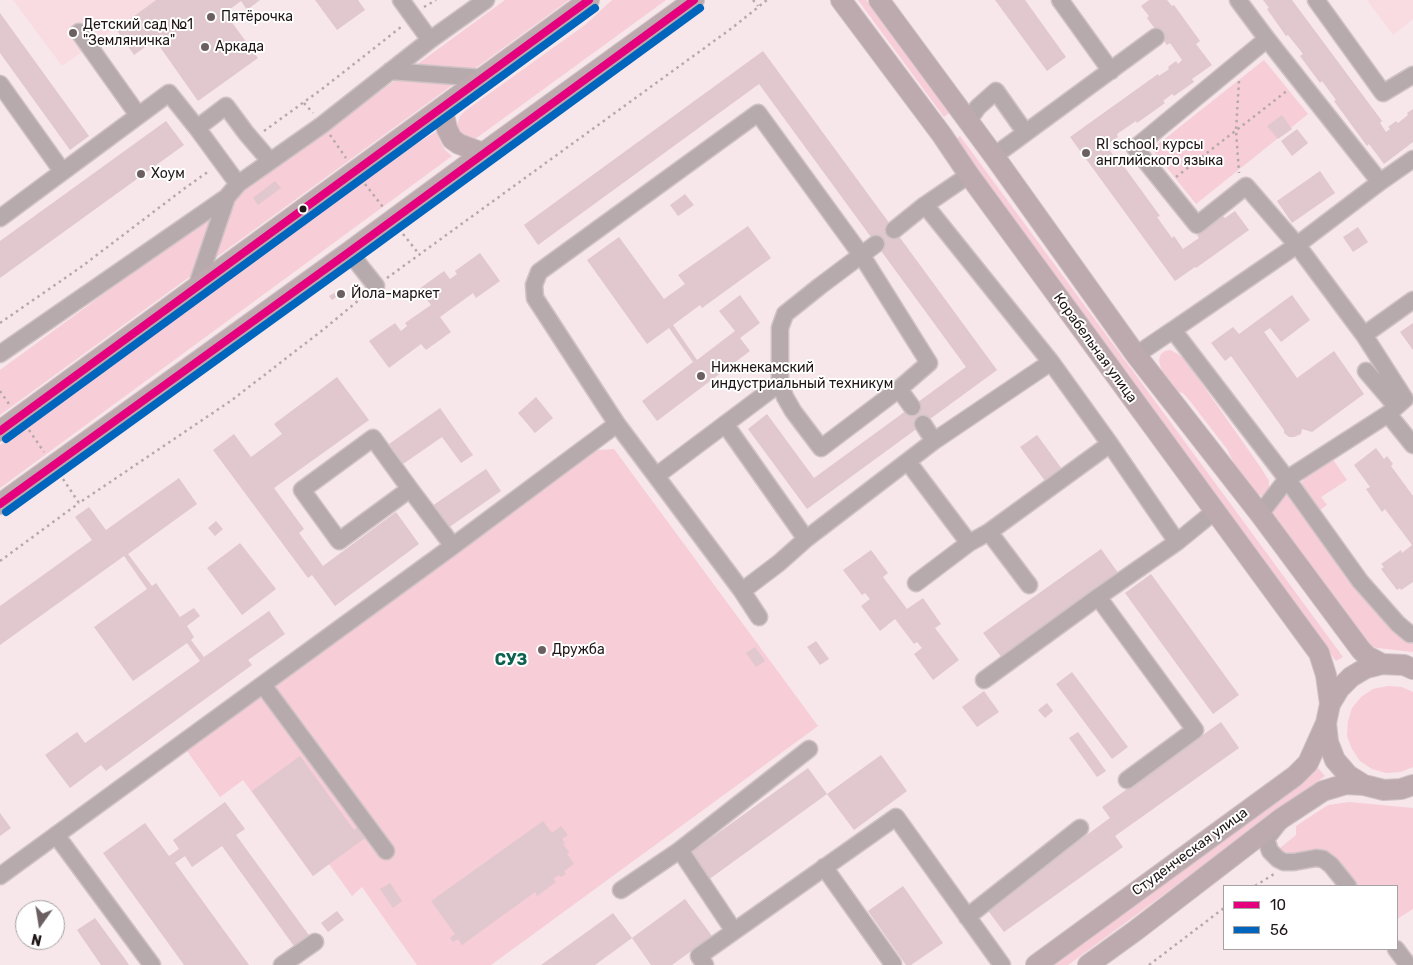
<!DOCTYPE html>
<html>
<head>
<meta charset="utf-8">
<style>
	body { margin:0 }
	#map { position:relative; width:1413px; height:965px; overflow:hidden; background:#f7e6ea; font-family:Rubik,sans-serif }
	canvas { display:block }
	.legend { position:absolute; left:1223px; top:885px; width:175px; height:65px; box-sizing:border-box; background:#fff; border:1px solid #a6a2a3; margin:0; padding:6px 9px; list-style:none; font-size:15px; color:#201618 }
	.legend li { display:flex; align-items:center; gap:10px; height:25px }
	.legend b { width:25px; border:1px solid #a6a2a3 }
	.north { position:absolute; left:15px; top:900px; width:50px; height:50px; box-sizing:border-box; background:#fff; border:1px solid #a6a2a3; border-radius:50%; rotate:193deg; font-size:14px; font-weight:700; line-height:20px; text-align:center; color:#201618 }
	.north::after { content:''; display:block; margin:auto; width:18px; height:22px; background:#6b5f62; clip-path:polygon(50% 0,100% 100%,50% 72%,0 100%) }
</style>
</head>
<body>
<div id="map">
<canvas width="1413" height="965"></canvas>
<ul class="legend">
<li><b style="height:6px;background:#e5007d"></b>10</li>
<li><b style="height:6px;background:#0065bd"></b>56</li>
</ul>
<div class="north">N</div>
</div>
<script>
const c = document.querySelector('canvas').getContext('2d');
c.lineJoin = 'round';
function paint(path, color) { c.fillStyle = color; c.fill(path, 'evenodd'); }
const toPath = rows => new Path2D(rows.map(r => 'M' + r).join(''));
function stroke(path, color, width, dash) { c.strokeStyle = color; c.lineWidth = width; c.lineCap = dash ? 'butt' : 'round'; c.setLineDash(dash || []); c.stroke(path); }
function drawText(font, color, halo, rows, align = 'center') {
  c.font = font + ' Rubik,sans-serif'; c.lineWidth = 4; c.setLineDash([]); c.textBaseline = 'middle'; c.strokeStyle = halo; c.fillStyle = color; for (const [text, x, y, turn = 0] of rows) {
    c.save(); c.translate(x, y); c.rotate((+turn || 0) * Math.PI / 180); c.textAlign = isNaN(turn) ? turn : align; if (halo) c.strokeText(text, 0, 0); c.fillText(text, 0, 0); c.restore();
  }
}
const built = toPath([
	[13,0,156,0,62,66],
	[1367,0,1413,0,1413,19,1393,35]
]);
const green = toPath([
	[505,0,569,0,0,415,0,370],
	[612,0,666,0,471,142,458,132,457,125,460,116,465,111,585,25],
	[858,0,866,0,949,113,944,117],
	[1264,60,1308,114,1196,204,1152,149],
	[437,131,440,141,445,150,452,156,0,488,0,445,385,163],
	[960,136,1343,657,1336,661,954,141],
	[1170,350,1178,354,1186,361,1261,468,1269,481,1269,491,1266,496,1256,495,1238,477,1235,466,1227,449,1190,401,1183,393,1177,392,1168,381,1161,369,1159,360,1161,354,1165,351],
	[614,449,818,726,491,965,417,965,362,887,352,896,329,864,313,876,243,780,220,797,187,751,424,575,597,450],
	[1330,460,1334,461,1347,480,1321,497,1327,505,1320,510,1314,508,1301,484,1303,480],
	[1289,494,1413,637,1413,652,1378,648,1364,644,1272,515,1277,504,1283,498],
	[1388,686,1402,687,1413,692,1413,767,1401,772,1386,773,1372,769,1360,761,1352,749,1347,736,1348,721,1352,708,1361,697,1373,689],
	[1318,768,1325,776,1068,965,1051,965],
	[1349,802,1413,808,1413,909,1397,919,1397,886,1355,886,1337,864,1282,856,1280,848,1296,835,1296,826,1328,805]
]);
const building = toPath([
	[156,0,260,0,247,10,241,1,225,13,258,58,198,101,155,40,134,55,116,29],
	[315,0,358,0,365,10,337,30],
	[995,0,1025,0,1066,57,1047,71],
	[1149,0,1167,0,1172,6,1174,5,1200,41,1196,44,1212,65,1192,79,1194,82,1174,96,1172,94,1163,101,1165,103,1137,123,1136,121,1117,134,1118,137,1106,145,1118,162,1120,161,1160,216,1157,217,1172,238,1174,236,1183,249,1199,238,1197,235,1223,216,1225,218,1235,211,1249,230,1196,268,1195,267,1175,281,1070,137,1158,74,1159,76,1169,69,1168,67,1176,61,1178,64,1182,60,1170,43,1167,45,1147,18,1149,16,1141,6],
	[1263,0,1292,0,1382,121,1380,123,1386,132,1390,129,1388,127,1396,121,1398,123,1408,115,1407,113,1413,109,1413,142,1384,164,1369,144,1367,146,1334,101,1336,100,1322,81,1320,83,1300,56,1303,54,1288,35,1286,36,1267,9,1269,8],
	[0,13,89,136,70,150,0,53],
	[763,51,997,370,807,509,748,429,767,414,814,478,966,367,759,84,538,245,524,225],
	[1282,115,1292,129,1278,139,1267,126],
	[166,121,184,145,0,278,0,241],
	[1297,129,1308,143,1292,156,1281,141],
	[1320,171,1335,193,1292,223,1277,201],
	[275,181,281,188,258,205,253,198],
	[685,194,694,205,678,216,670,205],
	[748,226,771,258,702,308,700,305,673,325,697,360,735,331,719,311,740,295,760,323,740,338,750,351,657,421,642,401,693,362,669,328,647,344,587,260,619,237,664,299,685,284,678,275],
	[1358,227,1368,242,1353,252,1343,237],
	[480,253,500,281,476,298,473,293,440,317,451,332,426,350,421,344,389,368,369,341,395,323,401,331,407,326,405,323,431,305,419,289,444,271,450,279,457,274,455,271],
	[340,290,342,293,332,300,329,296],
	[1292,295,1310,320,1281,342,1270,328,1264,332,1297,378,1334,351,1364,394,1312,432,1302,429,1301,434,1294,437,1289,437,1284,433,1284,430,1231,356,1225,361,1211,343,1233,327,1239,334],
	[1413,323,1413,350,1400,332],
	[337,377,369,420,274,488,304,529,299,533,323,566,396,512,419,544,335,606,312,575,308,578,213,450,234,434,251,457,282,434,274,424],
	[536,397,553,418,535,433,518,413],
	[440,408,473,455,461,463,442,437,403,464,389,444],
	[1037,435,1062,469,1045,481,1020,447],
	[1376,448,1384,459,1387,456,1393,464,1391,466,1413,496,1413,582,1401,590,1400,588,1397,590,1381,569,1384,567,1381,564,1401,550,1402,553,1412,545,1385,509,1382,512,1366,489,1370,487,1354,465],
	[486,469,501,491,448,528,432,506],
	[179,478,197,504,128,554,152,586,156,583,180,617,194,608,200,616,187,626,194,637,191,640,204,657,269,611,285,634,248,660,252,665,106,771,101,765,70,788,45,755,77,732,85,743,200,661,187,643,133,681,94,627,147,589,124,556,0,645,0,606,92,540,75,517,89,507,106,530],
	[216,521,223,529,215,536,208,528],
	[240,543,276,589,242,615,207,568],
	[1101,549,1119,574,1002,658,983,633],
	[871,550,888,573,883,577,907,609,923,598,941,624,935,628,959,660,933,680,914,654,922,648,917,642,914,644,895,619,880,631,861,606,870,599,865,593,862,595,843,570],
	[1151,574,1239,695,1213,714,1125,593],
	[816,641,829,659,820,665,807,647],
	[755,647,765,661,756,667,746,653],
	[1072,672,1128,747,1112,759,1056,684],
	[984,691,999,712,977,727,962,707],
	[1047,703,1053,711,1045,718,1038,710],
	[1221,722,1239,748,1115,836,1123,847,1004,932,986,908,1110,818,1102,807],
	[1078,732,1106,771,1097,777,1069,738],
	[881,755,907,791,854,830,827,794],
	[300,756,354,830,357,827,365,838,313,876,252,791],
	[808,768,827,794,708,880,689,854],
	[225,802,245,829,236,835,311,938,296,949,222,846,192,867,185,856,175,863,249,965,184,965,103,853,145,823,169,856,179,849,173,840],
	[0,813,11,828,0,836],
	[543,821,552,833,561,826,568,835,562,839,565,843,563,844,569,852,567,854,574,864,564,871,566,874,561,877,559,875,553,879,556,882,537,896,535,892,462,945,458,939,453,942,450,938,455,934,431,901],
	[390,883,402,901,393,908,380,889],
	[903,886,943,943,911,965,906,965,868,911],
	[685,899,712,936,672,965,651,965,632,938],
	[337,911,344,920,328,932,321,923],
	[613,913,632,938,595,965,541,965],
	[95,918,125,959,129,965,101,965,77,930]
]);
const path = toPath([
	[753,0,758,6],
	[424,7,436,0],
	[1239,81,1236,130,1239,173],
	[304,103,313,113],
	[264,131,322,89,401,27],
	[330,135,346,158],
	[1176,177,1288,90],
	[365,184,383,207],
	[403,234,419,254],
	[387,278,732,28,767,0],
	[0,323,81,267,185,188,209,171],
	[0,391,9,404],
	[29,430,44,452],
	[63,479,79,503,232,400,324,329,365,295],
	[0,561,79,503],
	[1255,886,1274,874],
	[1149,965,1224,908]
]);
const minor = toPath([
	[401,0,430,40],
	[1060,0,1111,71],
	[1238,0,1267,39,1135,148,1197,225,1246,186,1297,245,1364,335,1405,399,1388,414,1287,479,1260,514],
	[1316,0,1383,93,1413,75],
	[79,32,138,115],
	[1267,39,1380,182],
	[390,71,482,78],
	[0,84,62,171],
	[968,121,978,107,996,91,1025,132],
	[197,128,226,106,246,133,270,161],
	[994,156,1156,37],
	[925,205,1051,362,1110,444,1177,542],
	[0,218,169,93,197,128,238,184],
	[894,230,925,205,969,175],
	[349,252,376,286],
	[196,288,227,197],
	[1173,330,1297,245,1380,182,1413,159],
	[1364,335,1413,300],
	[0,354,227,197,238,184,322,125,430,40,486,0],
	[1136,355,1173,330,1287,479,1360,581,1398,624,1410,634,1413,634],
	[1366,371,1396,406],
	[780,383,780,328,785,314,820,286,876,244],
	[899,389,912,407],
	[1388,414,1413,445],
	[725,424,806,539],
	[923,424,934,441],
	[908,462,969,543],
	[656,476,780,383,785,397,793,411,821,448,899,389,929,363,862,256,758,113,539,272,534,285,535,298,617,424,656,476,742,591,759,617],
	[410,489,339,541,302,490,373,438,410,489,453,546],
	[989,532,1110,444],
	[916,583,969,543,989,532,1029,585],
	[742,591,779,563,806,539,934,441,1051,362],
	[984,680,1098,597],
	[263,685,386,851],
	[1127,780,1195,730,1098,597,1177,542,1215,511],
	[1277,825,1266,839,1270,851,1278,859,1284,862,1294,862,1316,858,1323,859,1331,865,1348,886],
	[56,835,152,965],
	[680,850,734,931],
	[824,867,893,964,891,965],
	[0,876,453,546,617,424],
	[621,890,680,850,809,749],
	[967,917,1080,828],
	[1396,949,1408,965],
	[282,965,315,942],
	[705,965,699,956,896,817,1002,965]
]);
const major = toPath([
	[841,0,942,135,969,175,1319,653,1326,675,1330,704],
	[879,0,994,156,1136,355,1260,514,1361,650,1367,656,1382,664],
	[445,106,444,115,447,129,452,139,459,144,483,153],
	[0,431,589,0],
	[0,504,349,252,483,153,694,0],
	[1413,669,1404,665,1382,664,1366,668,1351,677,1339,689,1330,704,1326,723,1328,742,1335,760,1348,775,1364,785,1384,790,1401,789,1413,785],
	[1036,965,1295,776,1308,763,1326,723],
	[1088,965,1135,931,1282,818,1323,791,1346,784,1364,785]
]);
const bus1 = toPath([
	[0,431,589,0],
	[0,504,349,252,694,0]
]);
const bus2 = toPath([
	[6,439,595,8],
	[6,512,355,260,700,8]
]);
const markers = [
	[211,17,5,"#6b5f62"],
	[73,33,5,"#6b5f62"],
	[205,47,5,"#6b5f62"],
	[1086,153,5,"#6b5f62"],
	[141,174,5,"#6b5f62"],
	[303,209,4.5,"#201618"],
	[341,294,5,"#6b5f62"],
	[701,376,5,"#6b5f62"],
	[542,650,5,"#6b5f62"]
];
const poiNames = [
	["Пятёрочка",221,17],
	["Детский сад №1",83,25],
	["\"Земляничка\"",83,41],
	["Аркада",215,47],
	["RI school, курсы",1096,145],
	["английского языка",1096,161],
	["Хоум",151,174],
	["Йола-маркет",351,294],
	["Нижнекамский",711,368],
	["индустриальный техникум",711,384],
	["Дружба",552,650]
];
const streetNames = [
	["Корабельная улица",1095,348,54],
	["Студенческая улица",1190,852,-36]
];
const quarterNames = [
	["СУЗ",511,660]
];
paint(built, '#f9dce2');
paint(green, '#f7cdd7');
paint(building, '#e0c8ce');
stroke(minor, '#cfc2c5', 19);
stroke(major, '#cfc2c5', 22);
stroke(path, '#b5a9ac', 2.5, [2.5, 4]);
stroke(minor, '#b7aaad', 16);
stroke(major, '#bcaaae', 20);
stroke(bus1, '#e5007d', 8);
stroke(bus2, '#0065bd', 8);
for (const [x, y, r, color] of markers) { const dot = new Path2D(); dot.arc(x, y, r, 0, 2 * Math.PI); c.fillStyle = color; c.fill(dot); stroke(dot, '#fff', 2); }
drawText('14px', '#201618', '#fff', poiNames, 'left');
drawText('14px', '#201618', '#fff', streetNames);
drawText('bold 16px', '#0d614f', '#fff', quarterNames);
</script>
</body>
</html>
